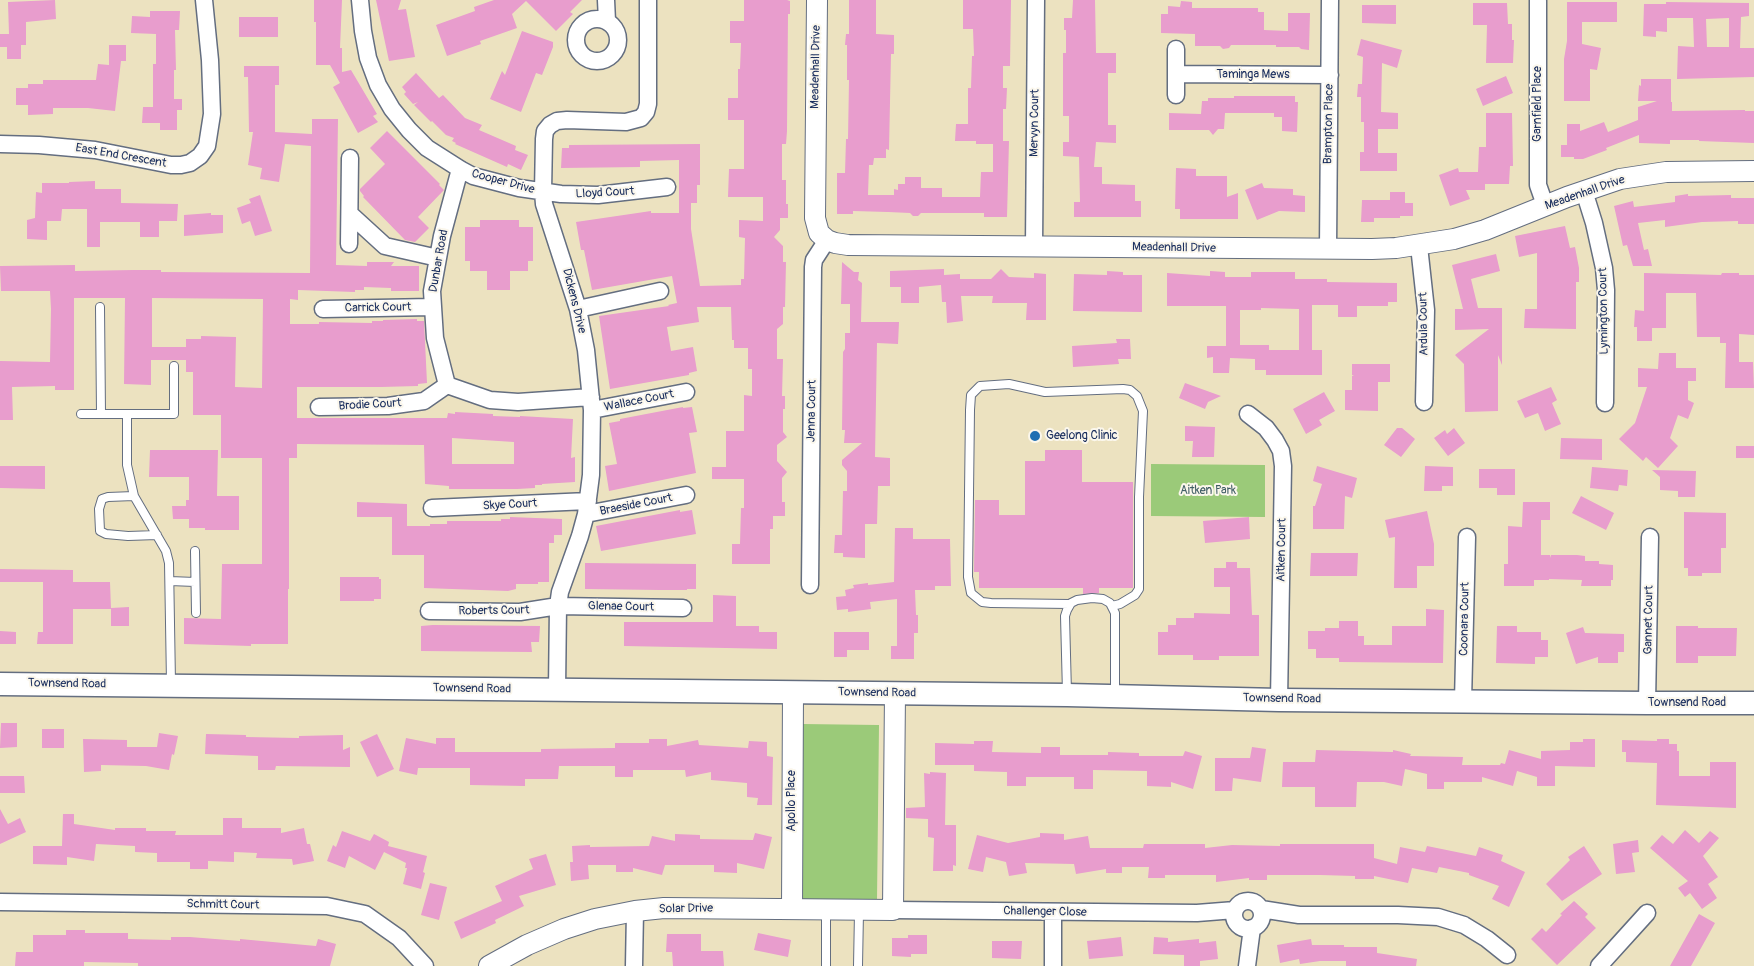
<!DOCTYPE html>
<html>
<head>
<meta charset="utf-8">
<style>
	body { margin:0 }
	canvas { display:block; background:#ece2c0 }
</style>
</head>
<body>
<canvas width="1754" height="966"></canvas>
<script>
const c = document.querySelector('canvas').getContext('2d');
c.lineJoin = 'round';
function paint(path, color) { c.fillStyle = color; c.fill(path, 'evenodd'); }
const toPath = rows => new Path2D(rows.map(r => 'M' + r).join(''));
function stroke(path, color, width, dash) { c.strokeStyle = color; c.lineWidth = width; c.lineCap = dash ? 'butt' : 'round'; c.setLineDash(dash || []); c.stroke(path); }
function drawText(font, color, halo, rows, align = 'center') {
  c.font = font + ' Pangolin,sans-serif'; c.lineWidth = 4; c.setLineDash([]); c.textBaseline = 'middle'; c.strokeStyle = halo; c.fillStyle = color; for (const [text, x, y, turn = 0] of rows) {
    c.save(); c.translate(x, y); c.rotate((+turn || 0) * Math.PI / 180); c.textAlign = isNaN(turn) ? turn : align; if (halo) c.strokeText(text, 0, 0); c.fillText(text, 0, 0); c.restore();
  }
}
const green = toPath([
	[1151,464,1265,465,1265,517,1151,516],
	[802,724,879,725,877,900,799,899]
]);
const building = toPath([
	[55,0,56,19,26,22,26,45,21,45,21,59,7,59,7,47,0,47,0,34,9,34,8,2],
	[314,0,342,0,340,48,342,48,342,72,351,70,377,114,373,116,378,122,358,133,333,87,340,83,330,65,316,65,316,22,314,22],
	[376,0,401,0,398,10,406,9,415,57,389,61],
	[494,0,582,0,570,12,573,14,556,31,526,1,512,14,517,28,480,41,481,44,447,56,436,25,475,11,474,7],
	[744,0,787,0,790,1,790,14,788,14,787,131,786,144,782,144,782,180,786,180,786,204,788,204,788,218,780,218,780,230,774,237,783,246,783,262,786,262,785,307,783,307,783,324,777,329,777,359,783,359,782,396,785,396,785,409,783,409,783,432,787,437,777,445,777,461,787,472,782,478,782,502,785,502,785,516,773,516,773,529,770,529,770,564,732,564,732,544,740,544,741,508,744,508,744,479,712,479,712,467,726,467,726,431,744,431,744,395,752,396,752,369,748,369,748,348,734,348,734,340,732,340,731,307,697,307,699,322,667,327,671,351,693,347,697,371,689,373,689,375,610,389,599,316,669,306,668,305,677,303,672,276,592,290,584,250,581,250,576,222,651,211,651,213,679,213,679,160,640,161,640,167,561,168,562,148,569,148,569,145,700,144,700,185,697,185,697,203,691,203,691,229,700,286,741,285,741,279,744,279,745,238,739,237,739,220,763,221,763,197,728,197,729,169,744,169,744,120,728,120,728,98,738,98,738,69,740,69,741,43,730,43,730,21,744,21],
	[849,0,876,0,876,34,894,35,894,54,891,54,889,150,886,149,886,158,874,158,873,165,869,165,868,195,894,195,894,189,898,190,898,184,905,184,905,177,921,177,921,188,942,188,942,197,980,197,981,172,993,172,993,144,976,144,976,141,955,141,956,124,968,124,968,88,971,88,972,56,974,56,973,29,963,29,963,0,1011,0,1010,66,1003,66,1003,88,1007,88,1006,109,1003,109,1003,141,1009,141,1007,217,984,217,984,213,921,213,918,216,913,216,910,213,888,212,853,211,853,214,837,214,837,173,845,173,846,139,848,139,849,80,847,80,847,45,845,45,846,34,849,34],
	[1073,0,1095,0,1096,53,1116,53,1116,73,1108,73,1108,125,1116,125,1116,143,1096,142,1094,167,1102,167,1102,184,1135,185,1135,201,1141,201,1141,217,1074,217,1074,202,1080,202,1079,157,1063,156,1063,142,1069,142,1069,116,1063,116,1063,53,1066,53,1066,30,1064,30,1064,18,1072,18],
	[1181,1,1192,2,1192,8,1258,8,1258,12,1264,12,1264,30,1288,31,1288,13,1310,13,1309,50,1301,49,1299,47,1276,47,1276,45,1231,45,1229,48,1223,49,1220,46,1195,46,1195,34,1161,33,1161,14,1168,14,1168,6,1180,7],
	[1567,2,1617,2,1617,22,1582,22,1582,44,1601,48,1597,70,1590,69,1590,101,1564,101,1564,59,1567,41],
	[1666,2,1749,3,1749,16,1741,17,1740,48,1754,48,1754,77,1677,79,1678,46,1694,47,1693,18,1667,18,1667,32,1656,31,1656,37,1643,36,1644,4,1666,4],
	[1729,18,1729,47,1707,47,1706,19],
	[1473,3,1507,3,1508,24,1512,24,1512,40,1514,40,1513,63,1486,63,1487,25,1473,25],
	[1362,5,1396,5,1396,24,1362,23],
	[150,11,180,11,179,30,175,30,176,70,174,70,174,99,182,99,182,110,177,110,177,130,160,130,160,123,142,123,143,107,153,107,153,64,156,64,156,34,131,33,132,16,150,17],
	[239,17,278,17,278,37,239,37],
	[522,31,553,42,553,47,542,75,536,73,521,112,490,99,502,71,505,75],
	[1361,39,1402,50,1397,68,1382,63,1381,112,1398,113,1398,129,1378,129,1378,153,1397,153,1397,171,1360,171,1360,152,1364,152,1364,122,1361,122,1361,97,1357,97,1358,84,1362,84,1363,57,1357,55],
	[109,45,126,45,126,61,121,61,115,111,88,108,53,108,53,114,28,115,28,105,16,105,16,88,28,88,28,84,43,84,43,80,96,80,98,64,109,65],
	[244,66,279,66,279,85,275,85,275,132,312,134,312,119,338,119,336,265,367,266,367,262,394,262,391,266,419,266,419,291,391,291,391,288,364,287,364,290,355,290,355,292,298,290,298,300,290,299,290,324,319,324,319,322,372,323,372,321,383,321,383,320,417,319,417,321,424,321,427,383,418,384,418,386,381,387,297,387,297,418,447,418,448,413,455,414,455,412,493,414,493,416,520,417,520,416,573,419,571,458,575,457,575,482,542,484,542,485,535,485,535,488,517,489,449,489,449,486,425,484,424,445,297,444,297,458,289,458,289,589,288,589,288,644,251,644,251,646,184,644,184,618,221,619,222,564,262,564,262,458,221,458,221,415,193,415,193,372,186,372,186,360,151,360,151,385,124,384,125,298,74,298,74,390,55,390,55,386,12,387,13,420,0,420,0,361,50,362,51,309,50,291,1,291,0,266,75,265,75,271,134,270,161,270,161,272,310,273,311,146,285,144,279,182,260,179,262,168,248,165,253,132,249,132,248,77,244,77],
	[152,298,263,299,262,388,235,387,236,337,201,336,201,339,186,339,186,347,152,347],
	[452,438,514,442,514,464,452,464],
	[416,73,439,98,443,95,465,118,482,125,479,130,516,146,515,150,528,155,521,170,508,164,507,167,455,144,456,143,452,141,454,138,446,135,432,121,431,122,414,105,418,102,413,104,404,94,406,92,402,87],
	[1506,76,1513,93,1483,106,1476,89],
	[1641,79,1671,79,1671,102,1672,102,1672,111,1745,110,1745,111,1754,111,1754,143,1699,141,1699,140,1670,140,1670,144,1639,143,1639,135,1606,148,1607,150,1583,159,1574,159,1574,157,1561,157,1561,145,1567,145,1567,124,1580,124,1580,131,1604,122,1608,132,1638,120,1638,107,1657,101,1638,101,1639,85,1641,86],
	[1234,96,1295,96,1295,102,1298,102,1297,132,1282,131,1282,117,1274,117,1274,113,1225,113,1224,129,1218,129,1213,135,1209,130,1169,130,1169,113,1201,114,1202,101,1208,101,1208,98,1234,98],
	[1486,113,1512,113,1513,166,1510,166,1509,184,1485,184,1485,190,1466,190,1470,199,1450,206,1439,175,1458,168,1459,172,1478,172,1479,147,1486,147],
	[387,131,440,184,439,185,444,190,418,217,429,228,415,242,405,240,363,197,364,196,360,191,360,189,385,164,370,148],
	[1176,168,1196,169,1196,176,1227,176,1227,197,1238,193,1238,219,1180,219,1180,209,1175,209],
	[95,181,95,189,121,189,121,203,178,204,177,221,159,221,159,237,140,237,140,222,100,222,100,247,87,247,87,209,62,209,61,221,47,221,47,240,27,239,27,220,35,218,36,192,42,193,42,183,69,183,69,182],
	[1262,183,1264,188,1293,189,1293,195,1305,196,1305,212,1279,211,1257,220,1245,190],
	[1390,192,1405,192,1405,203,1413,203,1413,216,1400,216,1400,218,1374,218,1374,222,1361,222,1362,200,1390,200],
	[1688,194,1688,196,1731,195,1731,198,1754,198,1754,224,1738,224,1738,221,1702,222,1665,227,1665,220,1638,223,1644,250,1648,249,1652,266,1633,266,1627,245,1623,246,1614,206,1633,201,1634,207,1675,202,1675,196],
	[260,195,272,231,255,236,250,221,242,224,237,208,251,203,249,199],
	[211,213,211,215,223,215,223,233,184,236,184,215],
	[480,220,519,220,519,227,533,227,533,261,528,261,528,271,510,271,510,290,487,290,487,271,470,271,470,261,465,261,465,227,480,227],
	[1565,226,1570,248,1575,247,1579,268,1579,282,1576,282,1576,329,1524,328,1525,309,1537,309,1537,253,1519,257,1515,236],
	[1496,254,1500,271,1471,279,1478,308,1502,308,1502,365,1498,355,1498,411,1465,412,1464,364,1455,355,1489,329,1455,330,1455,309,1463,309,1452,265],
	[842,262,854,272,859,272,858,280,862,283,861,322,899,322,898,344,877,343,875,457,890,458,890,486,878,486,877,524,865,524,865,558,843,557,843,553,834,553,835,535,842,535,843,491,847,491,847,471,842,465,842,460,862,443,844,443,845,430,842,430,843,352,845,349,845,333,850,333,850,304,841,304],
	[944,269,944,275,960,274,960,279,991,279,1001,269,1009,277,1034,278,1034,273,1046,274,1046,320,1026,320,1027,303,992,303,993,296,961,296,963,321,947,323,946,302,942,302,941,285,919,287,919,303,901,303,901,287,890,287,890,271],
	[1107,271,1123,272,1123,275,1142,275,1142,312,1073,311,1074,274,1107,275],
	[1210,271,1225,272,1225,277,1251,277,1251,272,1295,272,1295,279,1327,279,1327,282,1397,283,1397,302,1388,302,1388,306,1357,306,1357,317,1338,317,1338,305,1312,305,1312,350,1322,350,1322,375,1266,375,1266,370,1255,370,1255,359,1230,358,1229,373,1213,373,1213,357,1207,358,1207,346,1226,346,1226,306,1167,306,1167,273,1210,276],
	[1261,308,1299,309,1299,350,1269,350,1269,345,1240,345,1240,310,1261,310],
	[1644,273,1721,275,1722,273,1739,273,1739,275,1754,275,1754,335,1739,334,1739,362,1753,362,1754,388,1725,388,1726,343,1720,343,1720,337,1697,337,1696,293,1666,293,1666,328,1652,328,1652,341,1637,341,1637,327,1634,327,1635,310,1644,311],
	[1116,339,1130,339,1131,359,1118,359,1119,364,1073,367,1072,346,1117,343],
	[1659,353,1676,353,1676,368,1696,368,1696,381,1688,381,1688,400,1694,403,1688,419,1678,415,1670,438,1678,446,1658,468,1646,457,1643,461,1619,439,1635,423,1647,387,1638,387,1638,368,1658,369],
	[1352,364,1390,364,1390,382,1378,382,1378,411,1345,410,1345,390,1352,390,1352,376,1354,375,1352,375],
	[1185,383,1221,396,1208,402,1205,409,1179,398],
	[1551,387,1557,400,1552,403,1561,424,1545,431,1538,413,1525,418,1517,401],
	[1324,392,1335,411,1319,420,1322,425,1306,434,1293,409],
	[683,407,683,408,692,407,697,432,689,433,696,473,609,491,605,466,617,464,609,423,620,421,620,419],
	[1185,426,1215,427,1214,457,1192,457,1193,441,1185,441],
	[1397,428,1402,428,1415,439,1401,457,1384,445],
	[1454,428,1465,443,1448,456,1434,438,1445,430,1447,434],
	[1561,438,1602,439,1602,460,1560,459],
	[1736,446,1754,446,1754,458,1736,458],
	[150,450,218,450,217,496,239,496,239,530,205,530,205,528,189,528,189,519,173,519,172,506,186,506,186,500,189,500,189,477,149,477],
	[1045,450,1082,450,1082,482,1133,482,1133,588,1099,588,1099,593,1083,594,1083,588,979,588,979,572,974,572,975,500,999,500,999,515,1025,515,1025,461,1045,461],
	[0,466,45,466,45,489,0,488],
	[1317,466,1357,478,1352,498,1345,496,1344,529,1313,529,1313,506,1315,506,1322,484,1313,481],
	[1425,466,1453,467,1453,486,1442,486,1442,491,1424,491],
	[1592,467,1628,470,1627,486,1619,485,1618,491,1590,488],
	[1479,469,1515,469,1515,495,1497,495,1497,488,1479,488],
	[1652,470,1696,471,1695,497,1678,497,1678,491,1660,490,1660,477],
	[1581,496,1614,513,1606,530,1572,513],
	[357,502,407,504,407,526,430,526,430,524,447,524,447,521,501,521,501,519,510,519,510,517,562,519,562,535,554,535,554,543,549,543,549,582,538,582,538,584,516,584,516,589,508,591,424,588,424,555,392,555,392,517,357,517],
	[1523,502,1550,502,1550,520,1541,520,1541,555,1550,555,1550,558,1551,555,1577,555,1585,556,1585,561,1599,561,1599,564,1613,565,1613,580,1611,580,1611,586,1581,586,1582,580,1549,579,1549,580,1534,580,1534,586,1504,586,1504,564,1508,564,1508,526,1522,527],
	[680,510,680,512,692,510,696,534,601,551,596,526],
	[1427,511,1434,544,1434,566,1417,566,1417,588,1394,588,1395,537,1389,538,1385,520],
	[1684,512,1726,513,1726,548,1721,548,1721,573,1702,573,1702,576,1688,576,1688,568,1684,568],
	[1249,517,1250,539,1205,543,1203,521],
	[895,528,913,528,913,539,950,539,951,586,935,586,935,590,915,590,916,615,918,615,918,633,914,633,914,659,891,659,891,646,897,646,897,599,870,602,871,609,848,612,848,609,837,610,836,597,846,596,845,590,854,588,853,585,868,583,868,585,894,582],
	[1311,553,1358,553,1357,576,1310,576],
	[1226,562,1237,562,1237,568,1250,568,1252,615,1259,615,1259,656,1219,656,1219,660,1193,660,1193,655,1158,655,1158,632,1168,632,1168,625,1176,625,1176,618,1194,618,1194,613,1230,614,1230,587,1214,587,1214,568,1226,568],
	[585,563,696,564,696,589,687,589,687,590,660,590,585,589],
	[0,569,73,570,73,582,110,582,111,609,73,609,73,644,37,644,38,632,43,632,43,582,0,582],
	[340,577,379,577,379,579,381,579,381,599,374,599,374,601,340,601],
	[713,595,736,596,736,626,759,626,759,632,777,632,777,649,624,646,624,622,713,622],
	[129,607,129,626,111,626,111,608],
	[1426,609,1444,610,1443,663,1339,662,1339,658,1316,658,1316,649,1308,649,1308,631,1325,631,1325,628,1339,628,1339,621,1358,621,1358,636,1364,636,1364,645,1392,645,1392,626,1426,626],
	[433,625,540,626,539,642,531,642,532,652,421,651,421,626],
	[1497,626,1517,626,1517,632,1541,632,1541,640,1548,640,1548,657,1535,657,1535,664,1496,663],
	[1676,626,1698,626,1698,628,1737,628,1736,656,1698,656,1698,663,1676,663],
	[1583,627,1585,633,1624,634,1624,652,1618,652,1618,663,1598,663,1598,657,1576,664,1566,633],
	[0,631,16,632,16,644,0,644],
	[834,632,869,632,869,650,847,650,847,657,834,657],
	[1,723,17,723,17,747,0,748],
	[42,729,64,729,64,748,42,748],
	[159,733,178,736,174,755,172,754,169,770,146,766,101,765,101,771,84,772,83,739,127,740,127,747,157,747],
	[206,734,246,735,246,737,299,738,299,736,343,735,343,750,350,747,350,767,276,766,275,770,258,770,258,756,205,754],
	[377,734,394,769,377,777,360,742],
	[406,738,436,744,436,738,455,738,455,752,541,752,541,749,615,748,615,743,649,743,649,739,667,739,667,746,698,740,699,745,748,748,749,741,767,742,767,756,773,757,772,805,757,805,758,798,747,797,747,783,711,780,711,772,686,777,685,770,633,770,633,777,615,777,615,766,559,766,558,779,525,779,525,786,470,785,470,768,418,768,417,775,399,771],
	[1583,739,1595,739,1595,767,1555,766,1555,786,1537,786,1537,777,1517,771,1513,786,1482,777,1482,782,1444,782,1444,789,1427,789,1427,774,1405,769,1402,786,1384,782,1357,782,1356,807,1315,807,1315,787,1282,787,1283,762,1315,762,1316,750,1393,752,1393,750,1411,754,1410,756,1463,757,1462,765,1500,765,1501,763,1505,764,1509,750,1541,759,1541,751,1570,750,1570,742,1583,742],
	[1657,739,1669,739,1669,744,1677,744,1677,751,1679,751,1679,776,1710,776,1710,762,1736,762,1736,808,1656,805,1657,763,1626,762,1626,752,1622,752,1622,740,1657,741],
	[974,741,993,741,992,752,1041,753,1041,747,1060,747,1060,755,1108,755,1108,752,1139,753,1139,756,1183,756,1185,751,1202,756,1193,789,1171,782,1171,787,1147,786,1147,771,1093,770,1093,789,1074,789,1074,777,1026,777,1026,786,1007,786,1007,772,974,771,974,765,935,765,935,743,974,744],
	[1252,747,1266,749,1261,782,1233,778,1232,791,1215,791,1215,758,1250,758],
	[930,772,946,773,945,825,956,825,956,866,953,865,953,871,933,871,934,838,928,837,928,819,906,818,906,808,925,807,924,773,930,774],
	[0,776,24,776,25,793,0,793],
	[0,809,8,824,20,818,26,832,0,844],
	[63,814,74,814,74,824,115,830,115,828,146,828,146,831,176,831,175,835,223,835,223,818,242,818,242,828,281,828,281,833,304,828,307,844,310,844,314,861,293,865,292,859,256,858,257,853,234,852,234,862,208,861,208,869,190,869,190,862,157,862,157,853,135,852,135,846,96,844,94,861,67,857,67,865,33,864,33,846,62,846],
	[1685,830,1699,843,1710,831,1719,838,1703,856,1718,877,1708,884,1717,898,1702,909,1690,893,1685,897,1678,888,1688,881,1650,848,1662,835,1673,844],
	[342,831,370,841,374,834,389,842,388,846,427,856,423,872,425,873,421,889,403,884,407,868,405,868,406,863,384,852,375,870,349,856,345,868,327,861,333,845,336,847],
	[755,833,772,837,764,869,737,863,737,873,714,872,714,865,665,865,662,875,633,868,633,872,616,872,616,865,588,865,589,879,571,881,570,862,573,862,572,846,590,845,590,847,649,846,652,836,675,841,675,834,700,835,700,839,753,840],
	[1040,833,1064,834,1064,840,1088,836,1090,848,1143,848,1144,844,1205,844,1205,848,1232,845,1280,846,1280,844,1374,844,1374,858,1397,864,1400,847,1425,852,1427,846,1476,856,1479,847,1503,855,1501,861,1525,872,1509,907,1492,899,1499,886,1469,875,1469,873,1439,867,1437,873,1412,868,1408,883,1374,876,1374,879,1355,879,1355,876,1320,875,1267,875,1267,880,1249,880,1249,878,1216,882,1216,875,1165,875,1165,878,1148,878,1149,867,1122,867,1122,873,1106,873,1106,869,1076,874,1074,864,1025,863,1027,873,1009,876,1006,862,986,857,983,872,968,869,977,835,1008,843,1040,837],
	[1638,840,1639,852,1632,853,1635,872,1616,874,1613,844],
	[1584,846,1602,874,1562,901,1546,884,1570,860,1568,857],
	[546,854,556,885,519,896,524,906,495,920,496,923,461,939,454,922,502,901,495,886,533,869,529,859],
	[430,883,447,887,439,920,421,915],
	[1574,901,1588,914,1585,917,1596,928,1557,965,1531,939,1542,928,1546,932,1562,915,1560,914],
	[1699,914,1715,923,1691,966,1670,966],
	[66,930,85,930,85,933,128,933,128,939,171,940,171,937,190,937,240,941,240,939,316,946,318,939,336,944,330,966,138,966,138,963,84,962,84,966,15,966,16,952,33,952,33,935,66,935],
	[758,933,791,940,788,957,754,950],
	[667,934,701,934,701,951,723,951,724,966,673,966,672,952,666,952],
	[908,935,927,935,927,954,911,954,911,957,892,956,892,938,908,938],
	[1121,937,1123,956,1089,959,1087,941],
	[1154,937,1168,938,1168,942,1199,939,1199,943,1216,941,1218,959,1200,961,1200,966,1184,966,1184,955,1153,954],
	[1311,939,1312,945,1344,945,1344,947,1377,947,1377,953,1417,959,1416,966,1346,966,1346,961,1320,961,1300,964,1299,959,1280,963,1277,945],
	[992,941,1022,941,1021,959,992,958]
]);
const service = toPath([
	[100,307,101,414],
	[81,414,174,414,174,366],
	[127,414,127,465,134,496,166,551,169,563,171,683],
	[134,496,108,497,102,499,99,509,100,531,106,534,128,536,157,535],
	[195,551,196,613],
	[170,581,195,582],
	[1070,604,991,603,982,602,971,593,968,577,970,410,971,395,980,386,1009,384,1045,392,1123,389,1130,390,1137,396,1143,411,1139,497,1139,589,1135,595,1120,604,1112,606],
	[1067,693,1065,616,1067,610,1071,603,1077,600,1092,598,1103,599,1110,603,1115,613,1115,695],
	[826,966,826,911],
	[858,966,859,912]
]);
const minor = toPath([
	[360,0,363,31,368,58,378,85,392,109,409,130,427,148,460,169,473,176,519,188,561,194,598,195,667,187],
	[606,0,607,21],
	[1538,1,1538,185,1545,205],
	'576 40a21 21 0 1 1 42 0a21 21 0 1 1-42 0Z',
	[1176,49,1176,95],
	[1176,74,1330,75],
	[0,144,39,145,95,150,171,165,181,165,190,163,200,156,207,146,212,114,210,60,204,0],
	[460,169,442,236,432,291,435,338,447,385,490,400,518,402,591,397],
	[1584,191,1594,223,1604,268,1606,290,1605,403],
	[350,214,385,246,438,258],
	[349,244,350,158],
	[1034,246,1036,0],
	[1419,246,1426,310,1424,402],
	[1328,249,1330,0],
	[323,309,432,307],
	[578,309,660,291],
	[319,407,388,406,424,401,447,385],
	[592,410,686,392],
	[1248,414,1266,428,1275,440,1281,451,1283,466,1279,700],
	[432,508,588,501],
	[586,514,686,495],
	[810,585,813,267,814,260,827,240],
	[429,611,520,612,558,606,683,608],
	[557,690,558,606,560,592,580,536,586,514,591,475,592,410,586,350,578,309,544,204,543,192,544,139,545,131,550,125,557,121,567,120,626,122,641,118,646,112,648,104,648,0],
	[1463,701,1467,537],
	[1647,703,1650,537],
	'1234 915a14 14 0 1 1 28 0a14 14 0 1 1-28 0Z',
	[0,902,327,906,365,914,399,938,425,966],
	[1261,909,1299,915,1398,915,1438,917,1464,925,1487,939,1507,955],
	[893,910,1197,913,1235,910],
	[634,966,635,911],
	[1053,966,1053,912],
	[1247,966,1252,928],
	[1599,966,1647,913]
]);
const tertiary = toPath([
	[817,0,815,218,819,233,827,240,835,243,848,245,1372,249,1396,248,1454,239,1485,230,1567,197,1620,179,1666,172,1754,171],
	[792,909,793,692],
	[489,966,527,945,564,929,595,919,635,911,664,908,893,910,895,693]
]);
const secondary = toPath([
	[0,684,1067,695,1279,700,1647,703,1754,703]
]);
const markers = [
	[1035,436,6,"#1f6fb2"]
];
const streetNames = [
	["Meadenhall Drive",816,67,-89],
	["Taminga Mews",1253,75],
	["Garnfield Place",1538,104,-90],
	["Mervyn Court",1035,123,-89],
	["Brampton Place",1329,124,-89],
	["East End Crescent",121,156,10],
	["Cooper Drive",503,182,15],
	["Lloyd Court",605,193,-3],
	["Meadenhall Drive",1585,193,-19],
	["Meadenhall Drive",1174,248,1],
	["Dunbar Road",439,261,-80],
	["Dickens Drive",574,301,76],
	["Carrick Court",378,308,-1],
	["Lymington Court",1604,311,-91],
	["Ardula Court",1424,324,-91],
	["Wallace Court",639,401,-11],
	["Brodie Court",370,405,-3],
	["Jenna Court",812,411,-89],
	["Skye Court",510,505,-3],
	["Braeside Court",636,505,-11],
	["Aitken Court",1282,550,-89],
	["Glenae Court",621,607,1],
	["Roberts Court",494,611,-1],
	["Coonara Court",1465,619,-89],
	["Gannet Court",1649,620,-89],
	["Townsend Road",67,684,1],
	["Townsend Road",472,689,1],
	["Townsend Road",877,693,1],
	["Townsend Road",1282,699,1],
	["Townsend Road",1687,703],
	["Apollo Place",792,801,-90],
	["Schmitt Court",223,905,1],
	["Solar Drive",686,909,-1],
	["Challenger Close",1045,912,1]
];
const poiNames = [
	["Geelong Clinic",1046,436]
];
const parkNames = [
	["Aitken Park",1208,491]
];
paint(green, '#9bca79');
paint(building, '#e89dcd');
stroke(service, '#646e80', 10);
stroke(minor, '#646e80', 19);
stroke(tertiary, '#646e80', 22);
stroke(secondary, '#646e80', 25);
stroke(service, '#fff', 8);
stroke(minor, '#fff', 16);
stroke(tertiary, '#fff', 20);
stroke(secondary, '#fff', 22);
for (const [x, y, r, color] of markers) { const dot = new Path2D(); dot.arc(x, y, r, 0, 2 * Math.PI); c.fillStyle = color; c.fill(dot); stroke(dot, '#fbf7ec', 2); }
drawText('12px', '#1b2f5e', '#fbf7ec', streetNames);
drawText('12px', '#1b2f5e', '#fbf7ec', poiNames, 'left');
drawText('12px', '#415e66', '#fbf7ec', parkNames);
</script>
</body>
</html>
